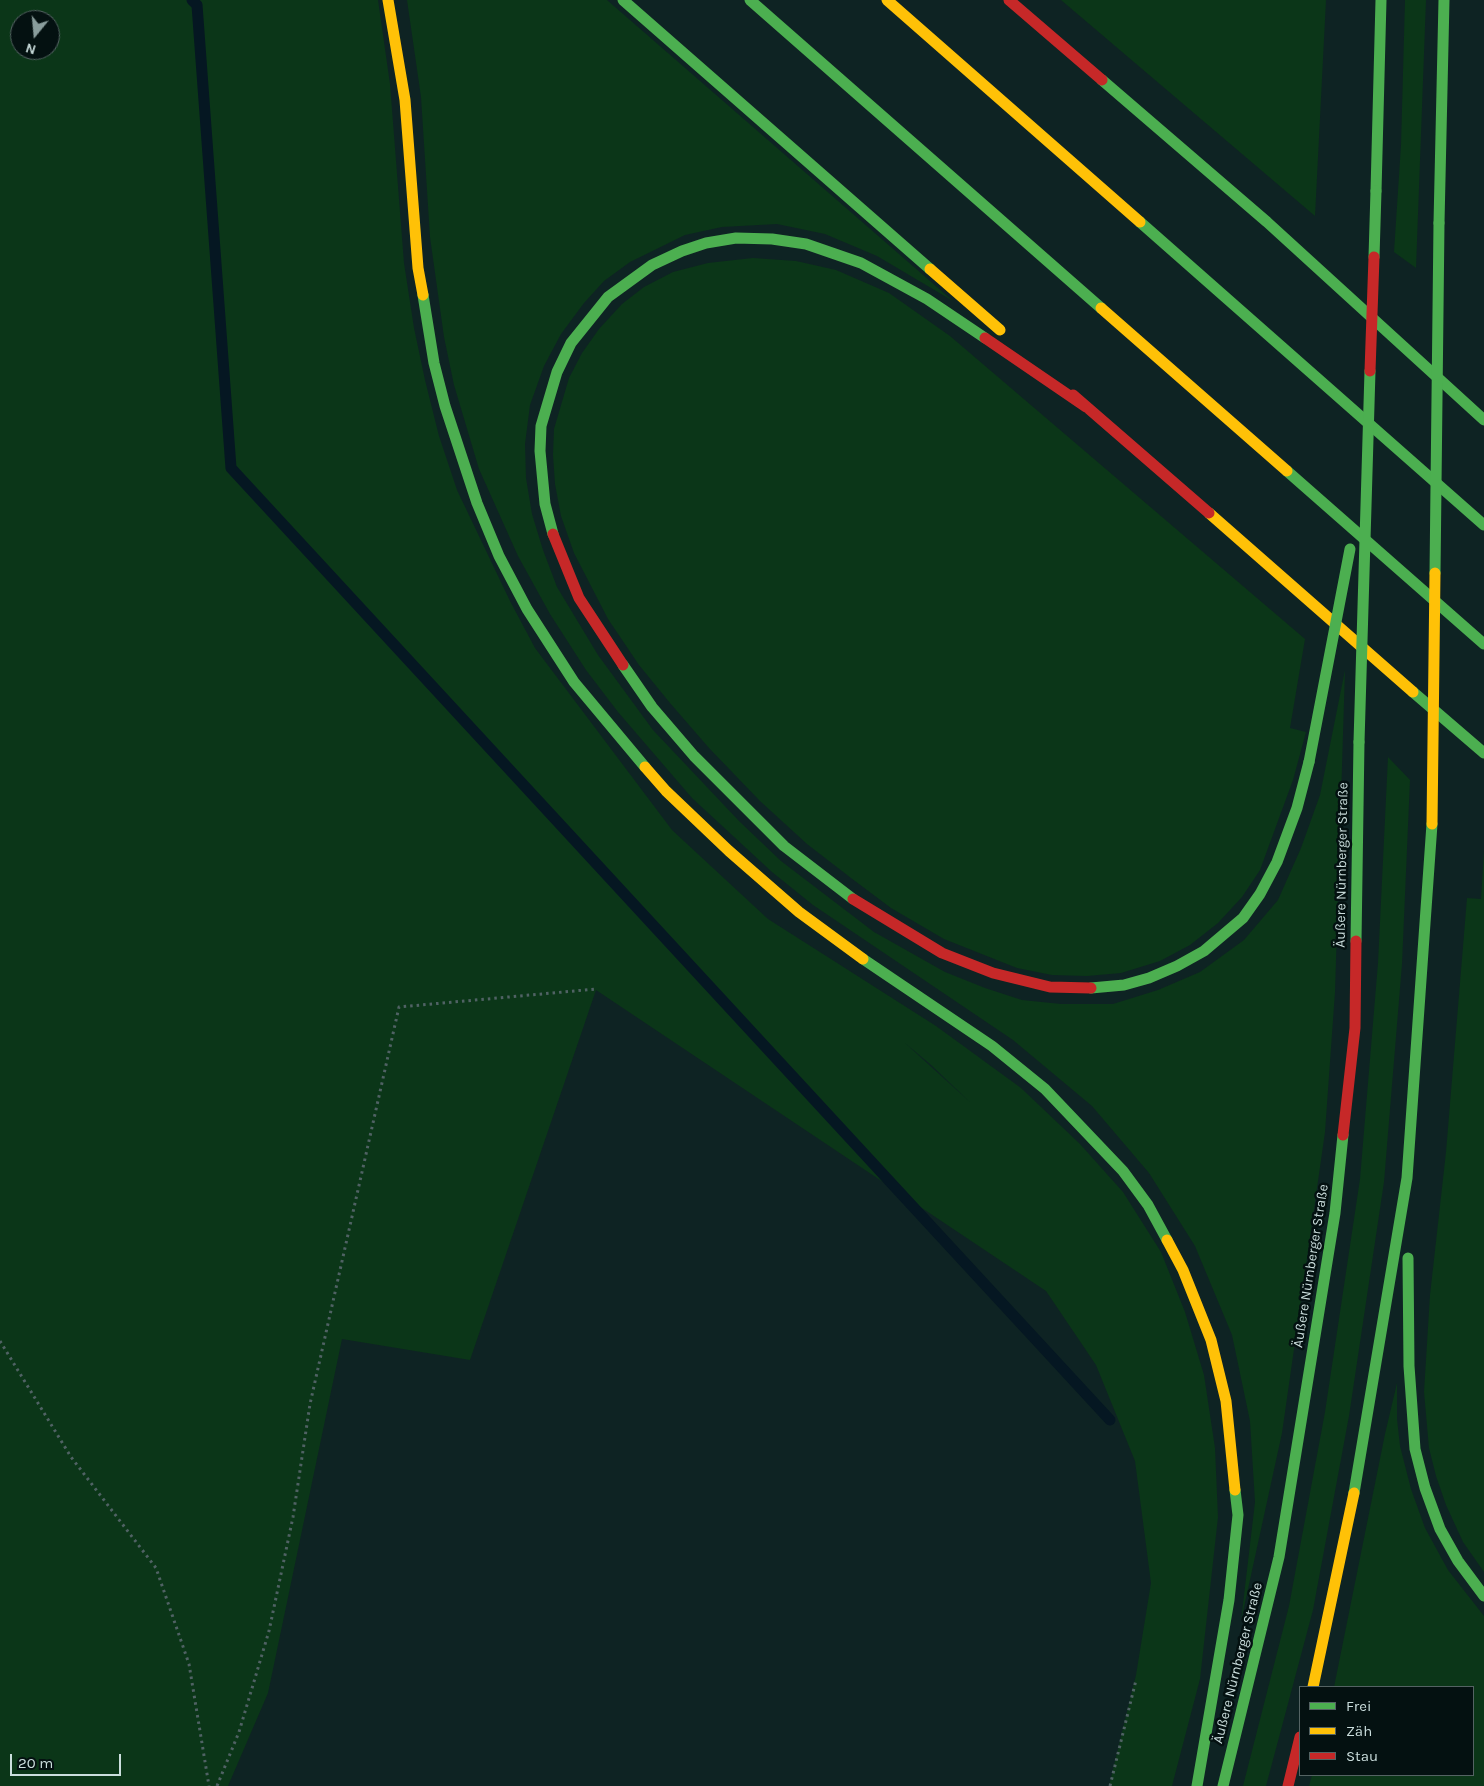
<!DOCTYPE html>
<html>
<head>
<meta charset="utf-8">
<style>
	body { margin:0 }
	#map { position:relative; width:1484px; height:1786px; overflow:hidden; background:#0e2323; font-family:Karla,sans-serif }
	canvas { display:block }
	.legend { position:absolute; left:1299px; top:1686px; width:175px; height:90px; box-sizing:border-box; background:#041111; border:1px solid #546363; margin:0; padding:6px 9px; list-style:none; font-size:15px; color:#cbdedd }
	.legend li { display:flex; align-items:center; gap:10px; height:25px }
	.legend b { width:25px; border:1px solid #546363 }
	.north { position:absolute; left:10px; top:10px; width:50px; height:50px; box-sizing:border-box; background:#041111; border:1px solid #546363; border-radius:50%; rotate:197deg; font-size:14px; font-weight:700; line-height:20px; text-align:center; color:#cbdedd }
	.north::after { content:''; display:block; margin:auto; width:18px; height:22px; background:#899d9c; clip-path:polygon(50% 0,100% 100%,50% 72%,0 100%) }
	.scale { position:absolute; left:10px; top:1754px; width:111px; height:22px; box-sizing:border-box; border:2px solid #cbdedd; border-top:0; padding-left:6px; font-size:15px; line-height:18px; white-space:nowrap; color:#cbdedd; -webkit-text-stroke:4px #041111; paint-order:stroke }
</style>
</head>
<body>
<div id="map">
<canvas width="1484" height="1786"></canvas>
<ul class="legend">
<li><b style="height:6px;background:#4caf50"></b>Frei</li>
<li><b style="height:6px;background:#ffc107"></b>Zäh</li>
<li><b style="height:6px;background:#c62828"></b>Stau</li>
</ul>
<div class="north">N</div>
<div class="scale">20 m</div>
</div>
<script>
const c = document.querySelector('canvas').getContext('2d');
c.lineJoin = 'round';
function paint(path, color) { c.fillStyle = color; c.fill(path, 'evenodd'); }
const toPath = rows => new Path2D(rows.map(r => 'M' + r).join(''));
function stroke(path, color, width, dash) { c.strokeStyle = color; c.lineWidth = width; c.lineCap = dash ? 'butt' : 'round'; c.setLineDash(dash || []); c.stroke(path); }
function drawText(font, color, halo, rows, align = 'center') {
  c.font = font + ' Karla,sans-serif'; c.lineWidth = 5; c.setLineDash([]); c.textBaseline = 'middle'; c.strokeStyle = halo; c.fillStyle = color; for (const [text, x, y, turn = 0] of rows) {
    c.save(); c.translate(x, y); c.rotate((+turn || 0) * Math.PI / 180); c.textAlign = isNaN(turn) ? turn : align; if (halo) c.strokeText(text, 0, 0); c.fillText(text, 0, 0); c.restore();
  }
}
const green = toPath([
	[0,0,378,0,390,84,404,263,414,328,425,380,439,436,457,490,510,601,535,648,672,830,768,919,936,1026,1021,1088,1080,1144,1123,1192,1161,1252,1185,1312,1204,1375,1215,1448,1218,1517,1200,1679,1172,1786,1109,1786,1136,1675,1151,1583,1135,1461,1096,1365,1046,1291,596,990,470,1360,342,1339,268,1693,228,1786,0,1786],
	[20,20,50,20,50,50,20,50],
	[905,1043,930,1064,971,1103],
	[407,0,607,0,953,301,877,256,825,234,777,224,722,227,685,235,630,262,604,281,584,303,561,334,544,366,530,405,525,444,526,478,532,514,543,550,557,587,598,655,653,730,739,821,781,861,874,932,945,972,985,988,1022,1000,1061,1004,1113,1004,1158,990,1200,972,1244,940,1278,900,1301,848,1320,795,1345,670,1335,992,1325,1132,1282,1433,1241,1621,1255,1502,1250,1421,1232,1335,1195,1246,1149,1173,1092,1106,1013,1040,813,905,772,872,692,798,618,712,586,670,550,614,518,556,479,469,454,385,444,337,430,237,421,97],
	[1061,0,1326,0,1315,216],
	[1405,0,1426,0,1416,268,1394,252,1401,145],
	[753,258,796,261,836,270,889,293,950,336,1305,639,1290,728,1306,732,1293,780,1260,870,1242,897,1218,923,1190,945,1160,961,1121,973,1087,976,1052,975,1017,968,944,939,891,908,851,878,807,844,760,801,709,748,670,703,639,665,608,619,574,553,561,516,555,484,553,455,554,429,569,378,582,353,599,329,622,304,644,287,673,272,708,263],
	[1388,757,1410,780,1402,964,1384,1182,1349,1416,1313,1610,1266,1786,1243,1786,1289,1606,1325,1412,1360,1179,1378,963],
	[1484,851,1484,1572,1463,1542,1446,1505,1436,1476,1429,1448,1424,1392,1430,1295,1446,1152,1467,898,1481,899],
	[1397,1383,1397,1419,1400,1446,1411,1489,1425,1528,1448,1570,1484,1616,1484,1786,1309,1786,1312,1775,1473,1775,1473,1687,1334,1687,1385,1434]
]);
const stream = toPath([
	[192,0,197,5,231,468,1110,1420]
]);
const path = toPath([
	[0,1341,71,1457,156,1568,189,1664,209,1786],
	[217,1786,239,1732,269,1631,293,1517,310,1404,399,1007,596,989],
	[1110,1786,1136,1680]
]);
const fast = toPath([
	[623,0,930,269],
	[750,0,1101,308],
	[1102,80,1267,222,1484,420],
	[1376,191,1381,0],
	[1140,222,1484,525],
	[1439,223,1444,0],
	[423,295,434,363,445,406,477,503,499,556,527,609,574,682,645,767],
	[1287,471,1484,644],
	[553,534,545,504,540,451,541,426,557,372,571,343,608,297,652,265,682,251,706,243,736,238,772,239,806,244,861,263,927,299,985,338],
	[623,665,652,707,694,756,784,846,853,899],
	[1413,692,1484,753],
	[1356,941,1359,742],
	[863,959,992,1046,1045,1089,1123,1171,1148,1205,1167,1240],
	[1091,988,1124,985,1149,978,1177,966,1204,951,1243,918,1260,894,1277,862,1297,808,1309,762],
	[1408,1258,1409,1366,1415,1449,1425,1488,1440,1529,1458,1561,1484,1596],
	[1354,1493,1407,1178,1432,824],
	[1197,1786,1229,1600,1238,1515,1235,1490],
	[1223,1786,1279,1557,1335,1213,1343,1135]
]);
const slow = toPath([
	[388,0,405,100,418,268,423,295],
	[887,0,1140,222],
	[930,269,1000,330],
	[1101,308,1287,471],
	[1209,513,1413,692],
	[645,767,666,791,729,851,799,912,863,959],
	[1167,1240,1183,1270,1211,1340,1226,1401,1235,1490],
	[1313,1687,1354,1493]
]);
const jam = toPath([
	[1009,0,1102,80],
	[985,338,1086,407],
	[1073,395,1209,513],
	[553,534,579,598,623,665],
	[853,899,942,953,993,973,1050,987,1091,988],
	[1343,1135,1355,1028,1356,941],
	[1288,1786,1300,1737]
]);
const fastBridge = toPath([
	[1374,257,1376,191],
	[1435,573,1439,223],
	[1359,742,1370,371],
	[1309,762,1350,549]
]);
const slowBridge = toPath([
	[1432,824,1435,573]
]);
const jamBridge = toPath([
	[1370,371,1374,257]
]);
const streetNames = [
	["Äußere Nürnberger Straße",1342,865,-89],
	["Äußere Nürnberger Straße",1311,1266,-81],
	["Äußere Nürnberger Straße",1238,1663,-76]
];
paint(green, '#0b3618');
stroke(stream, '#051722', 11);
stroke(path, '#506264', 3, [2.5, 4]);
stroke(fast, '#4caf50', 11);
stroke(slow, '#ffc107', 11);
stroke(jam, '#c62828', 11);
stroke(fastBridge, '#4caf50', 11);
stroke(slowBridge, '#ffc107', 11);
stroke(jamBridge, '#c62828', 11);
drawText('14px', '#cbdedd', '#041111', streetNames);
</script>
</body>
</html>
